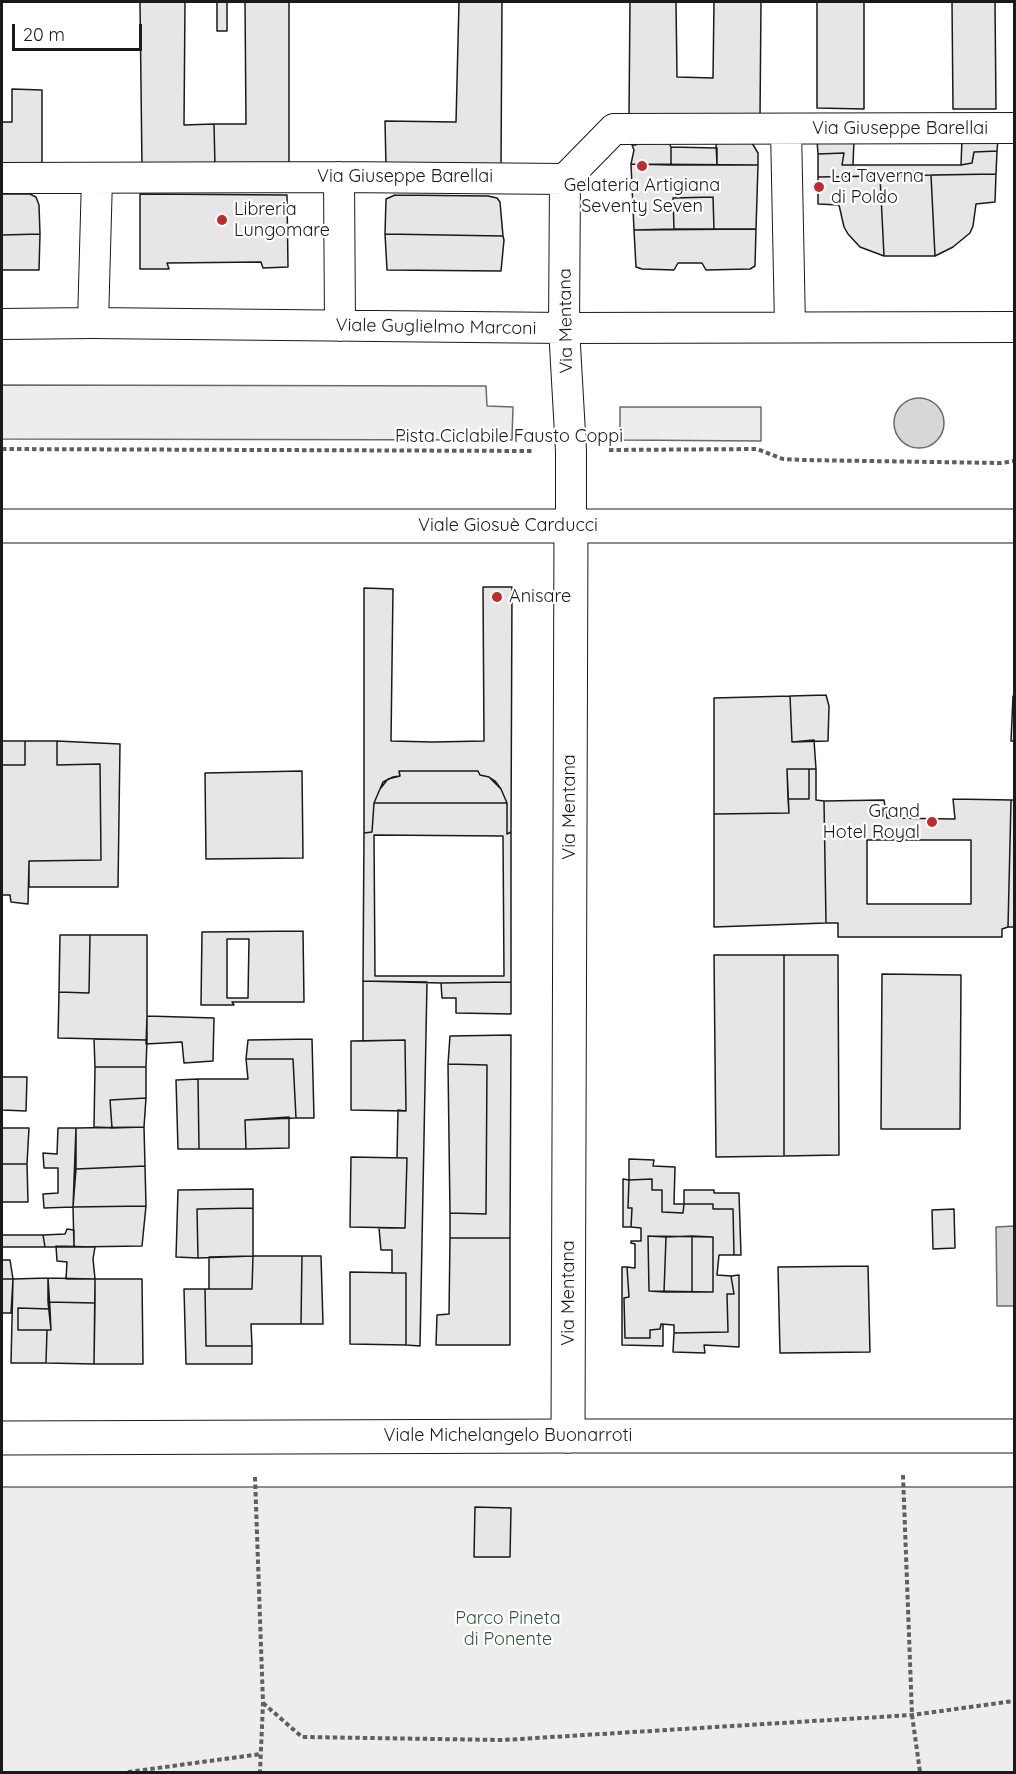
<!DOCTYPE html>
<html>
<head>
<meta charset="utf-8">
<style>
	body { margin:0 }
	#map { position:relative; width:1016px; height:1774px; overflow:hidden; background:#fff; font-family:Quicksand,sans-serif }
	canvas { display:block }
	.frame { position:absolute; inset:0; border:3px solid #1a1a1a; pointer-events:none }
	.scale { position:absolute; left:12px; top:24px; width:130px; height:27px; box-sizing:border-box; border:3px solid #1a1a1a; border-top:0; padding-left:8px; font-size:18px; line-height:21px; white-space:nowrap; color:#1a1a1a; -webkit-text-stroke:4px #fff; paint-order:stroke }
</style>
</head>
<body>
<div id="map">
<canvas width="1016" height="1774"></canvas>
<div class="frame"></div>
<div class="scale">20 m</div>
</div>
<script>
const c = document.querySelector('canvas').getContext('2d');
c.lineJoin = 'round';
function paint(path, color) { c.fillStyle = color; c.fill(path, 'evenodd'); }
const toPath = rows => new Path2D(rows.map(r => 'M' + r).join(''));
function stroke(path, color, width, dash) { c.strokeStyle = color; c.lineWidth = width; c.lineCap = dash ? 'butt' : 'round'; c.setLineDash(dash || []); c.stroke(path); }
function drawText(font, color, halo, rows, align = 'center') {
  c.font = font + ' Quicksand,sans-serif'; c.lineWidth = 4.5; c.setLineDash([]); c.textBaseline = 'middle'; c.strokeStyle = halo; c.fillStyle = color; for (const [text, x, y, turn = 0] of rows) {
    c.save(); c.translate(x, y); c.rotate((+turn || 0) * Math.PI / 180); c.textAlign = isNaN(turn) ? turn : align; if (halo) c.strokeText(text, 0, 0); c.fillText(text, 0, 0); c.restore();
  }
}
const green = toPath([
	[2,385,486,386,487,406,513,407,512,440,2,439,2,385],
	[620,407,761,407,761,441,620,440,620,407],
	[2,1487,1014,1487,1014,1772,2,1772,2,1487]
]);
const water = toPath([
	'894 423a25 25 0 1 1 50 0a25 25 0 1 1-50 0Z',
	[1014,1226,1014,1306,997,1306,996,1227,1014,1226]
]);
const building = toPath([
	[140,2,185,2,184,125,214,124,215,167,142,168,140,2],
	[217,2,227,2,227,31,217,31,217,2],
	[245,2,289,2,289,166,215,167,214,124,246,124,245,2],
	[459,2,502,2,501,167,386,167,385,121,456,122,459,2],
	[630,2,676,2,677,77,713,78,714,2,761,2,760,117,629,115,630,2],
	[817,2,864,2,864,109,817,108,817,2],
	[952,2,995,2,996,109,953,109,952,2],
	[12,89,42,90,42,167,2,166,2,122,12,122,12,89],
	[962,139,998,139,997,151,974,152,972,163,961,165,962,139],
	[817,140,854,140,853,165,842,165,844,153,818,154,817,140],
	[638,141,669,143,671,147,671,165,631,164,634,150,632,145,636,145,638,141],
	[716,143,752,143,758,153,758,165,717,165,716,143],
	[671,147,717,148,717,165,671,165,671,147],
	[997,151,996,174,818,177,818,154,844,153,842,165,961,165,972,163,974,152,997,151],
	[631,164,758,165,756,229,714,229,713,197,673,198,674,229,634,230,631,164],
	[996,174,995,202,976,204,973,226,970,233,953,247,935,256,931,175,996,174],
	[931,175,935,256,884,256,880,176,931,175],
	[880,176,884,256,860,247,848,234,844,227,839,205,818,204,818,177,880,176],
	[2,194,30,194,36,197,39,205,40,234,2,235,2,194],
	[140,194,287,195,288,267,263,268,261,262,167,263,169,269,140,269,140,194],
	[395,195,488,196,497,198,500,202,503,236,385,234,386,199,395,195],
	[713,197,714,229,674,229,673,198,713,197],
	[756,229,755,266,750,269,706,270,702,263,678,263,674,270,642,269,636,267,634,230,756,229],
	[40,234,39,270,2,270,2,235,40,234],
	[385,234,503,236,504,240,501,271,387,270,385,234],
	[483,587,512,587,511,832,507,834,507,803,501,789,489,777,480,775,478,771,399,771,400,776,388,779,380,789,374,803,372,832,364,833,364,588,393,589,391,741,433,742,484,741,483,587],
	[826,695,829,706,828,741,792,742,790,696,826,695],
	[790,696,792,742,814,740,816,769,787,769,789,813,714,814,714,698,790,696],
	[1013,696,1014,696,1014,741,1011,741,1013,696],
	[2,741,25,741,25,765,2,765,2,741],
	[25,741,57,741,57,765,100,764,101,860,29,861,28,904,11,902,10,895,2,895,2,765,25,765,25,741],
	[57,741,120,744,118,887,29,887,29,861,101,860,100,764,57,765,57,741],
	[787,769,809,769,809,799,788,799,787,769],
	[809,769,816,769,816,800,824,801,826,923,714,927,714,814,789,813,788,799,809,799,809,769],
	[302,771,303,858,206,859,205,773,302,771],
	[399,771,478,771,480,775,489,777,495,781,501,789,507,803,374,803,383,782,393,777,400,776,399,771],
	[953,799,1011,800,1008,927,1002,929,1002,937,838,937,838,923,826,923,824,801,884,800,887,818,955,819,953,799],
	[867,840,971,840,971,904,867,904,867,840],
	[1011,800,1014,800,1014,927,1008,927,1011,800],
	[374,803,507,803,507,834,511,832,511,982,441,983,363,981,364,833,372,832,374,803],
	[374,835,503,836,504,976,375,976,374,835],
	[303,931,304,1002,232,1002,234,1005,201,1005,202,932,303,931],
	[227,939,249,939,248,998,227,998,227,939],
	[60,935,90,935,89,993,59,992,60,935],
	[90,935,147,935,147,1040,58,1038,59,992,89,993,90,935],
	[714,955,784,955,784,1156,716,1157,714,955],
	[784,955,838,955,839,1155,784,1156,784,955],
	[882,974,961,975,960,1129,881,1129,882,974],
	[363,981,427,982,420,1346,406,1345,406,1273,392,1273,392,1250,381,1250,379,1228,405,1228,407,1158,397,1158,398,1110,406,1111,405,1040,363,1041,363,981],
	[511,982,511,1014,456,1013,456,998,442,998,441,983,511,982],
	[147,1016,214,1018,213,1061,184,1063,182,1042,146,1044,147,1016],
	[511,1035,510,1238,450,1238,450,1213,486,1214,487,1065,448,1064,450,1036,511,1035],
	[94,1039,147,1040,146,1067,95,1067,94,1039],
	[312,1039,314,1118,296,1118,293,1059,246,1059,248,1040,312,1039],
	[405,1040,406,1111,351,1110,351,1041,405,1040],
	[246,1059,293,1059,296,1118,245,1120,246,1149,199,1149,198,1079,248,1079,246,1059],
	[448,1064,487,1065,486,1214,450,1213,448,1064],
	[95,1067,146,1067,146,1098,110,1100,112,1128,94,1127,95,1067],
	[2,1077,27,1077,26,1111,2,1110,2,1077],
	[198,1079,199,1149,178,1149,176,1080,198,1079],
	[146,1098,144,1127,112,1128,110,1100,146,1098],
	[289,1117,289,1148,246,1149,245,1120,289,1117],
	[144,1127,145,1166,76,1169,76,1128,144,1127],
	[2,1128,29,1128,27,1164,2,1164,2,1128],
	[58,1128,76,1128,73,1207,44,1208,43,1194,58,1193,58,1168,44,1168,43,1153,57,1154,58,1128],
	[351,1157,407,1158,405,1228,350,1227,351,1157],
	[629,1159,654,1160,653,1166,675,1167,674,1204,684,1204,683,1213,662,1212,662,1190,652,1190,652,1179,629,1180,629,1159],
	[2,1164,27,1164,28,1202,2,1202,2,1164],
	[145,1166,146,1206,73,1207,76,1169,145,1166],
	[623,1179,629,1180,628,1208,632,1208,631,1227,623,1227,623,1179],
	[652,1179,652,1190,662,1190,662,1212,683,1213,684,1204,713,1204,713,1209,733,1209,734,1255,719,1255,717,1275,731,1276,734,1294,727,1294,728,1332,674,1333,674,1325,661,1324,660,1329,650,1330,650,1338,625,1338,624,1298,629,1297,627,1267,635,1268,635,1244,631,1243,631,1241,641,1241,641,1228,631,1227,632,1208,628,1208,629,1180,652,1179],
	[648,1236,713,1237,713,1292,649,1291,648,1236],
	[253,1189,253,1208,197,1209,198,1258,176,1257,178,1190,253,1189],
	[684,1190,714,1190,714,1193,739,1193,741,1255,734,1255,733,1209,713,1209,713,1204,684,1204,684,1190],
	[146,1206,142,1246,74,1247,73,1207,146,1206],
	[253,1208,253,1256,198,1258,197,1209,253,1208],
	[954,1209,955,1248,933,1249,932,1210,954,1209],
	[67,1229,74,1230,74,1247,45,1247,43,1235,65,1234,67,1229],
	[2,1235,43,1235,45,1247,2,1247,2,1235],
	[648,1236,666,1237,664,1292,649,1291,648,1236],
	[692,1236,692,1292,664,1292,666,1237,692,1236],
	[692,1236,713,1237,713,1292,692,1292,692,1236],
	[450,1238,510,1238,510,1345,436,1345,437,1315,449,1314,450,1238],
	[56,1246,95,1247,93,1259,95,1279,66,1279,67,1262,57,1261,56,1246],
	[253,1256,252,1289,209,1289,209,1257,253,1256],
	[253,1256,302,1256,301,1324,251,1324,252,1346,206,1346,205,1289,252,1289,253,1256],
	[302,1256,321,1256,323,1324,301,1324,302,1256],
	[2,1260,10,1260,13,1279,2,1279,2,1260],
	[868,1266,870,1352,780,1353,778,1267,868,1266],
	[622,1267,627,1267,629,1297,624,1298,625,1338,650,1338,650,1330,660,1329,661,1324,663,1324,663,1346,622,1345,622,1267],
	[350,1272,406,1273,406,1345,350,1344,350,1272],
	[739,1275,739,1347,704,1345,705,1353,673,1352,674,1333,728,1332,727,1294,734,1294,731,1276,739,1275],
	[48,1278,50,1309,18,1308,18,1330,47,1330,46,1363,11,1363,13,1279,48,1278],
	[48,1278,95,1279,95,1303,48,1302,48,1278],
	[2,1279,13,1279,11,1313,2,1313,2,1279],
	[95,1279,142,1279,143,1364,94,1364,95,1279],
	[184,1289,205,1289,206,1346,252,1346,252,1364,186,1364,184,1289],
	[48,1302,95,1303,94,1364,46,1363,47,1330,51,1330,48,1302],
	[18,1308,50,1309,51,1330,18,1330,18,1308],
	[475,1507,511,1508,510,1557,474,1557,475,1507]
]);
const path = toPath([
	[2,449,533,451],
	[609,450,757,449,783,459,802,460,1001,463,1014,461],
	[903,1475,912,1715,920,1772],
	[255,1477,263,1703,260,1772],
	[263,1703,302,1737,503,1740,912,1715,1014,1701],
	[128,1772,261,1754]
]);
const pedestrian = toPath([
	[786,129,790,326],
	[339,177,340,326],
	[2,178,339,177,565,179,614,129,1014,128],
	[565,179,564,328,571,451,571,526],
	[93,323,97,178],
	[2,324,93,323,564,328,1014,327]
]);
const minor = toPath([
	[568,1436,571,526]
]);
const tertiary = toPath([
	[2,526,1014,526],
	[2,1438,568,1436,1014,1436]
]);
const markers = [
	[642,166,6,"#c62828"],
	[819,187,6,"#c62828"],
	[222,220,6,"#c62828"],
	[497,597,6,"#c62828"],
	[932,822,6,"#c62828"]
];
const streetNames = [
	["Via Giuseppe Barellai",900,129],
	["Via Giuseppe Barellai",405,177],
	["Via Mentana",566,321,-91],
	["Viale Guglielmo Marconi",436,327,1],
	["Pista Ciclabile Fausto Coppi",509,437],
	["Viale Giosuè Carducci",508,526],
	["Via Mentana",570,807,-90],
	["Via Mentana",569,1293,-90],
	["Viale Michelangelo Buonarroti",508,1436]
];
const poiNames = [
	["La Taverna",831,177],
	["di Poldo",831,198],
	["Gelateria Artigiana",642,186,"center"],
	["Seventy Seven",642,207,"center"],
	["Libreria",234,210],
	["Lungomare",234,231],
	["Anisare",509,597],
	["Grand",920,812,"right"],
	["Hotel Royal",920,833,"right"]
];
const parkNames = [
	["Parco Pineta",508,1619],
	["di Ponente",508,1640]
];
paint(green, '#ededed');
stroke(green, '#6a6a6a', 1.5);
paint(water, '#d7d7d7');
stroke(water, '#6a6a6a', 1.5);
paint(building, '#e6e6e6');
stroke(building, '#1a1a1a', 1.5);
stroke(pedestrian, '#1a1a1a', 32);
stroke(minor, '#1a1a1a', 35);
stroke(tertiary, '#1a1a1a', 35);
stroke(path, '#5f5f5f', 4, [4.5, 3]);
stroke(pedestrian, '#fff', 30);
stroke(minor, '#fff', 33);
stroke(tertiary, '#fff', 33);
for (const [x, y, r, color] of markers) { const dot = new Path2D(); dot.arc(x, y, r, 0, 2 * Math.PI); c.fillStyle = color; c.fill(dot); stroke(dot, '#fff', 2); }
drawText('18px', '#1a1a1a', '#fff', streetNames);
drawText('18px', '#1a1a1a', '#fff', poiNames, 'left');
drawText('18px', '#2b5a34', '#fff', parkNames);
</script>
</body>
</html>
